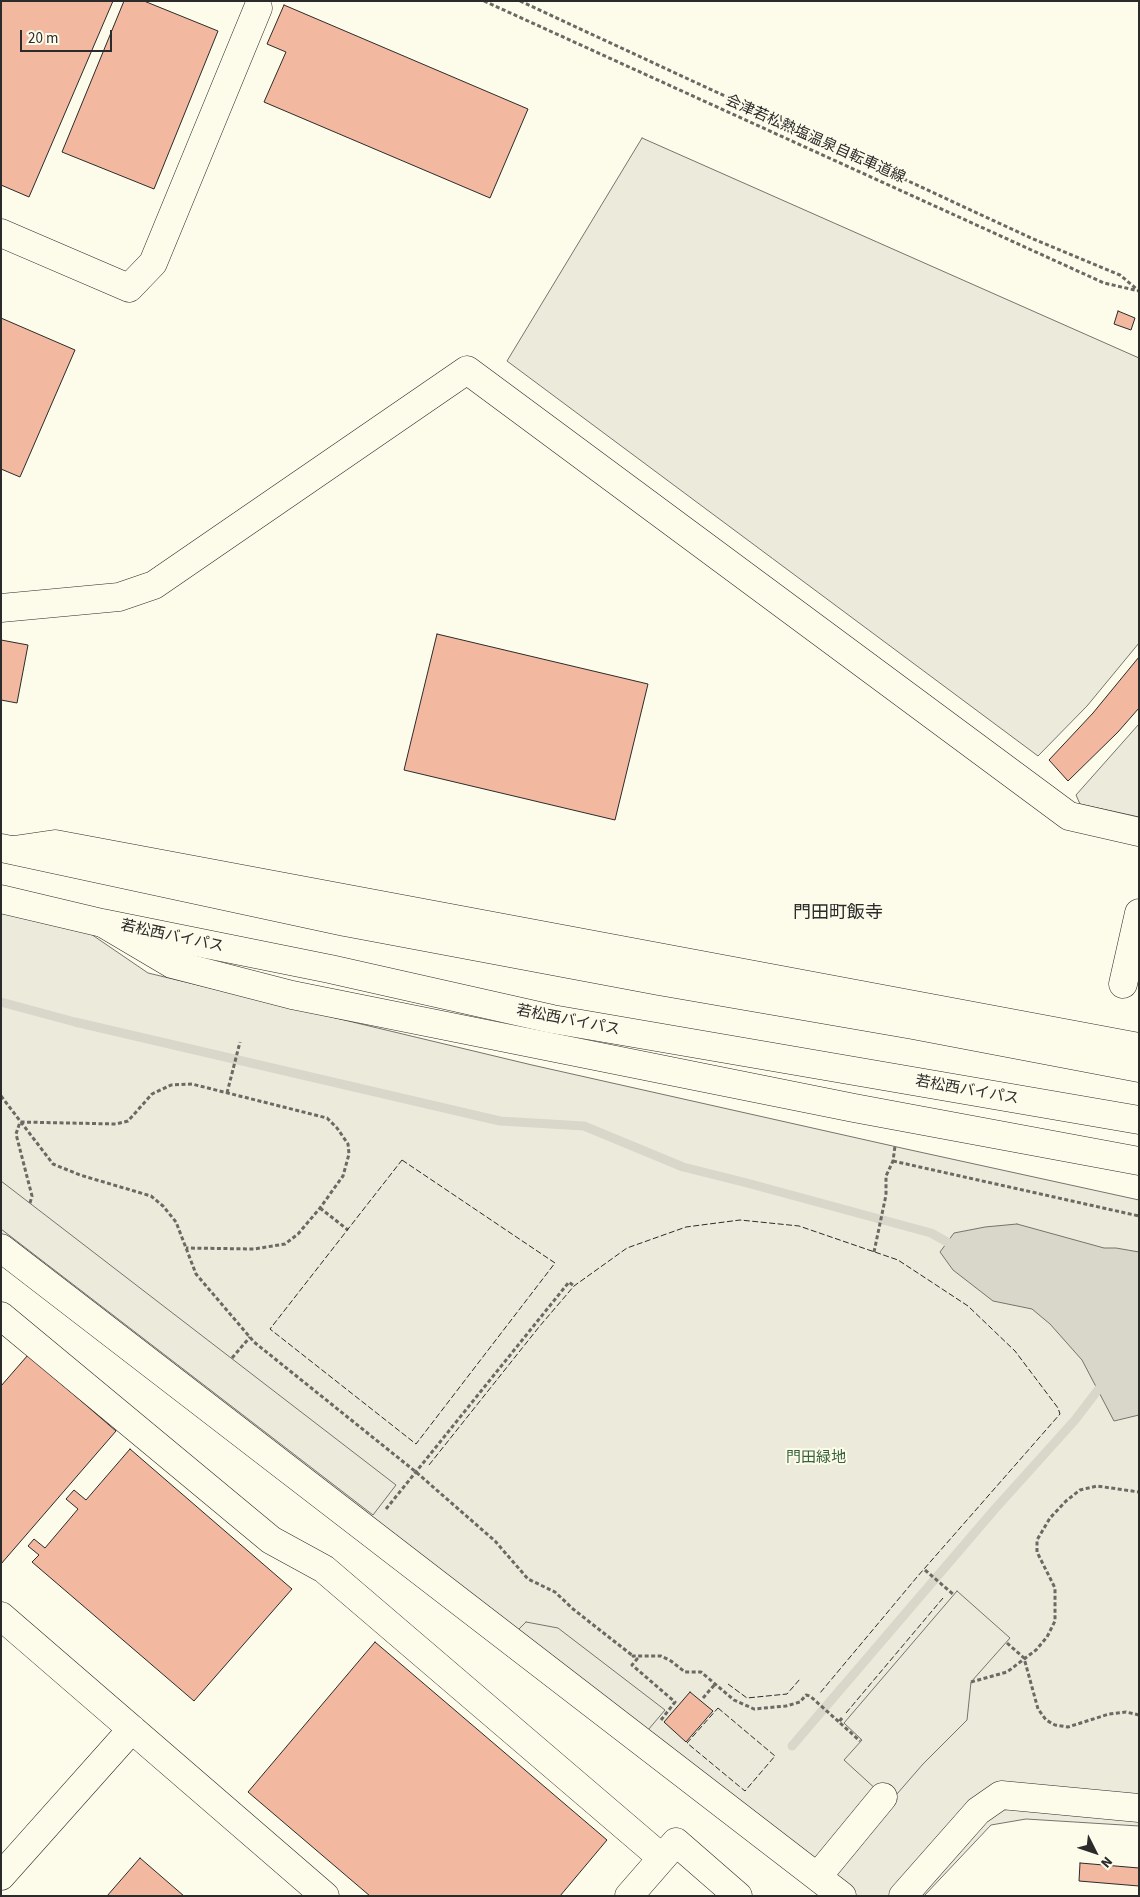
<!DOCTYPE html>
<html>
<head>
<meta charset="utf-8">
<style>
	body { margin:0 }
	#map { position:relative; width:1140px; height:1897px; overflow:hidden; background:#fdfbea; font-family:"Source Sans 3",sans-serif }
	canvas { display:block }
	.frame { position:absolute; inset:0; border:2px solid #2b2b2b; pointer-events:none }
	.north { position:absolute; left:1070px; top:1827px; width:50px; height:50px; -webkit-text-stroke:4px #fdfbea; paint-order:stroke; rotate:131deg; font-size:14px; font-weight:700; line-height:20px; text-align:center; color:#2b2b2b }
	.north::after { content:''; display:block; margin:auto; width:18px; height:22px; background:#2b2b2b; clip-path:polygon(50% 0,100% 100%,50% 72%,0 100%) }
	.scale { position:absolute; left:20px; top:30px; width:92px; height:22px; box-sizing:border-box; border:2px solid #2b2b2b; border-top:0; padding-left:6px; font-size:15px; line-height:18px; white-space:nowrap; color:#2b2b2b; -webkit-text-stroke:4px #fdfbea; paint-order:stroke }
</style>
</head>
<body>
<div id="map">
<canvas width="1140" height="1897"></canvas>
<div class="frame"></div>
<div class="north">N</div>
<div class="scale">20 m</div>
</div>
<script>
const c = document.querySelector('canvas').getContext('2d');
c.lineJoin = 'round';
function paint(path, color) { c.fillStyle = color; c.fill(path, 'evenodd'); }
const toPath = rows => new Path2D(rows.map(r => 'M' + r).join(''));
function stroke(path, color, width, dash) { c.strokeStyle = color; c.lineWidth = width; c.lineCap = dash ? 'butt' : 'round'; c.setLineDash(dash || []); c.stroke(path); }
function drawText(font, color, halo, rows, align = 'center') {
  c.font = font + ' "Source Sans 3","Noto Sans JP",sans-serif'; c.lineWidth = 4; c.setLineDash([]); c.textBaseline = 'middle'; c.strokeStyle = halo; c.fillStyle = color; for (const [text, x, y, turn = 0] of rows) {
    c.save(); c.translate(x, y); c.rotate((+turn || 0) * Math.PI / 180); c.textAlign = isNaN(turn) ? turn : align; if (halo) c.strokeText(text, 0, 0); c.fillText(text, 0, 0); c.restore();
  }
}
const green = toPath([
	[642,138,1139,358,1139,643,1087,706,1038,756,507,361,642,138],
	[1,911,85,930,148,973,532,1065,906,1149,1139,1200,1139,1826,1026,1819,991,1825,924,1896,856,1896,1,1238,1,911]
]);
const parking = toPath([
	[1139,724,1139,817,1080,804,1076,795,1139,724],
	[1,1181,396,1485,373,1515,1,1229,1,1181],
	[957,1591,1010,1638,971,1682,967,1720,923,1764,890,1802,844,1760,862,1740,844,1723,957,1591],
	[526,1622,558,1628,665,1710,648,1730,518,1630,526,1622]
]);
const water = toPath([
	[1017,1224,1104,1248,1116,1248,1139,1252,1139,1415,1114,1421,1082,1360,1050,1324,1032,1309,993,1301,953,1270,940,1252,954,1233,985,1227,1017,1224]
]);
const stream = toPath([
	[1,1002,75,1022,500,1121,584,1126,683,1167,747,1183,931,1233,956,1247],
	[792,1746,994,1510,1075,1420,1104,1382]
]);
const building = toPath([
	[1,1,113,1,29,197,1,185,1,1],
	[124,1,144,1,218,31,154,189,62,152,124,1],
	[284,5,528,109,490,198,264,102,286,52,267,44,284,5],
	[1118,311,1135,318,1131,330,1114,324,1118,311],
	[1,318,75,350,20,477,1,469,1,318],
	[437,634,648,684,615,820,404,770,437,634],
	[1,640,28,645,17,703,1,700,1,640],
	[1139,657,1139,708,1118,732,1068,781,1049,760,1093,713,1139,657],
	[28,1355,116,1431,1,1564,1,1386,28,1355],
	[130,1449,292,1589,194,1701,32,1562,39,1555,28,1546,34,1539,45,1548,78,1509,66,1499,74,1490,86,1500,130,1449],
	[375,1642,607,1840,560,1896,370,1896,248,1792,375,1642],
	[690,1692,713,1711,686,1742,664,1722,690,1692],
	[140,1858,184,1896,107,1896,140,1858],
	[1080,1863,1139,1868,1139,1886,1079,1881,1080,1863]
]);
const path = toPath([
	[484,1,1104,283,1139,291],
	[520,1,1031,238,1120,275,1139,291],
	[227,1093,240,1042],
	[1,1096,53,1164,80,1175,151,1196,163,1206,176,1222,196,1274,254,1342,416,1472,495,1541,528,1579,555,1592,573,1609,633,1656],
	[893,1161,1139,1216],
	[30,1203,32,1196,16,1134,20,1122,116,1124,128,1121,152,1094,171,1085,192,1084,327,1118,337,1128,348,1144,349,1154,343,1176,320,1208,298,1234,285,1244,254,1249,186,1248],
	[320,1208,348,1230],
	[874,1252,886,1195,886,1176,893,1161,895,1146],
	[232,1358,250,1337],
	[386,1509,569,1282,574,1286],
	[925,1570,954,1595],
	[1007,1643,1024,1658,1038,1709,1046,1720,1055,1725,1068,1727,1109,1714,1126,1712,1139,1715],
	[971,1682,1007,1672,1036,1650,1047,1637,1055,1621,1055,1588,1037,1552,1037,1540,1050,1518,1066,1501,1080,1490,1097,1486,1139,1492],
	[703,1698,716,1683],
	[842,1718,839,1722,860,1741],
	[661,1720,675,1702,632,1665,637,1659,633,1656,661,1656,671,1661,685,1672,701,1672,734,1700,754,1709,786,1706,800,1702,806,1695,810,1696,839,1722]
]);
const minor = toPath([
	[1,233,129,288,153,263,258,8],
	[1,608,119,597,154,585,467,370,1069,816,1139,832],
	[14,850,55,844,1139,1047],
	[106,925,172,964,292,995,854,1108,1139,1161],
	[1123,984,1139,913],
	[1,1248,842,1896],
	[1,1316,271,1540,324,1569,662,1858],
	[1,1616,325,1896],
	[1,1876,132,1729],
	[818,1876,883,1797],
	[629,1896,676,1842,738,1896],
	[903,1896,978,1811,1001,1795,1139,1808]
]);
const highway = toPath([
	[1,848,345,922,659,981,913,1025,1139,1068],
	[1,899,102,923,330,969,552,1019,1139,1120]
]);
const fence = toPath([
	[402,1160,555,1263,416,1444,270,1329,402,1160],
	[429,1465,539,1327,574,1286,627,1248,686,1227,740,1220,799,1226,898,1260,968,1306,1015,1351,1058,1408,1060,1414,917,1577,820,1693],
	[728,1684,747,1698,787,1694,800,1679],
	[718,1708,775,1756,745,1791,687,1743,718,1708],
	[846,1713,943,1598]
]);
const streetNames = [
	["会津若松熱塩温泉自転車道線",815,140,24],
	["若松西バイパス",172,937,12],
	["若松西バイパス",568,1021,11],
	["若松西バイパス",967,1091,10]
];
const parkNames = [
	["門田緑地",816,1459]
];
const quarterNames = [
	["門田町飯寺",838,914]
];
paint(green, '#ecebdb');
stroke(green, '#74746e', 1);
paint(parking, '#eceadb');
stroke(parking, '#74746e', 1);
paint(water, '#d8d7c9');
stroke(water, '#74746e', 1);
stroke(stream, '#d8d7c9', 9);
paint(building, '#f2b8a0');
stroke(building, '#2b2b2b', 1);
stroke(minor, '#2b2b2b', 29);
stroke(highway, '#2b2b2b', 29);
stroke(path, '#6a6964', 3, [4, 2.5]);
stroke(minor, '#fdfbea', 28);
stroke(highway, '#fdfbea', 28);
stroke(fence, '#2b2b2b', 1, [6, 2.5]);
drawText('15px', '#2b2b2b', '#fdfbea', streetNames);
drawText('15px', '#34623c', '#fdfbea', parkNames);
drawText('18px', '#2b2b2b', '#fdfbea', quarterNames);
</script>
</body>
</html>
